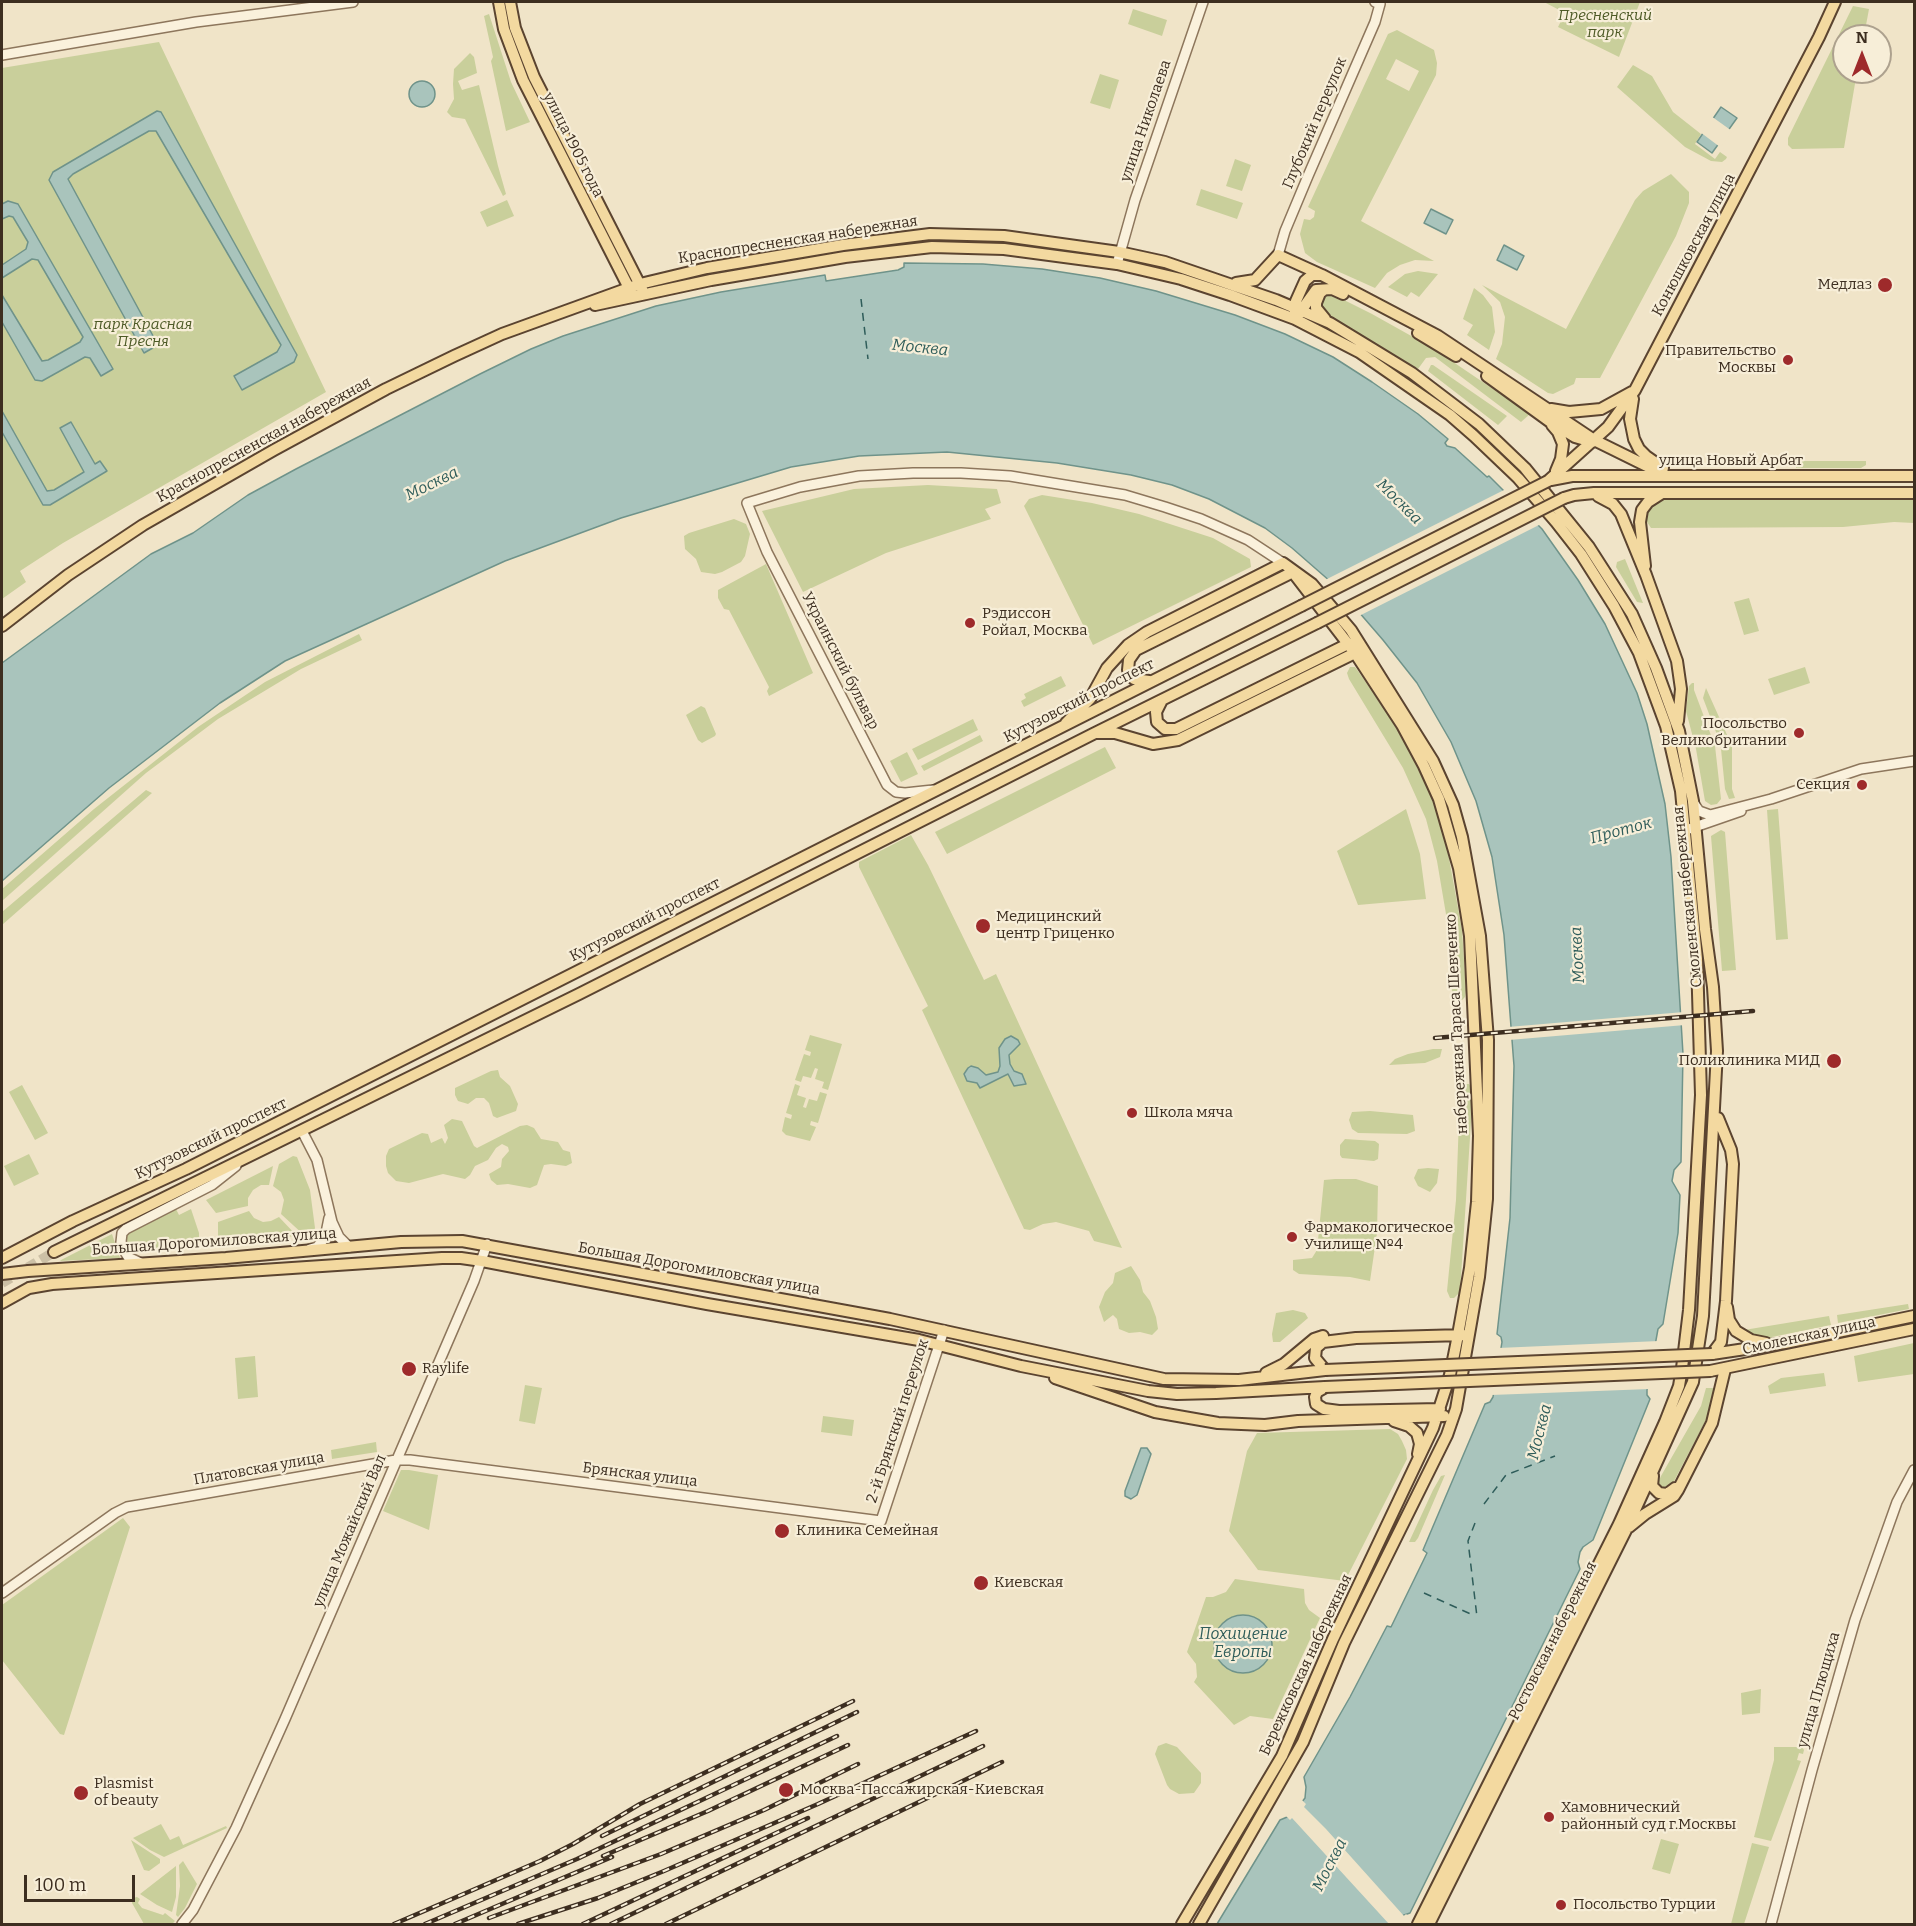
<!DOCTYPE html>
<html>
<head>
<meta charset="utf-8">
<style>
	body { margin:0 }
	#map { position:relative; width:1916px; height:1926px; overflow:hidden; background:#f0e4c8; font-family:Bitter,serif }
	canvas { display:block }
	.frame { position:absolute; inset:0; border:3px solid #3d2e20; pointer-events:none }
	.north { position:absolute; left:1832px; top:24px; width:60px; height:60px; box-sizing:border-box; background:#f7eed8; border:2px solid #ada18e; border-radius:50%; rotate:0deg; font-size:16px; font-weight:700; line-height:24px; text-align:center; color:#3d2e20 }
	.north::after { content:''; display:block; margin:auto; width:21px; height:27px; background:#9e2a2b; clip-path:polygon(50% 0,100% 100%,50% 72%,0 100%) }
	.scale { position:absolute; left:24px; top:1875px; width:111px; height:27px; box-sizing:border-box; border:3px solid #3d2e20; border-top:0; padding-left:8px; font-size:18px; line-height:21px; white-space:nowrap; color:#3d2e20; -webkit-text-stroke:4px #f7eed8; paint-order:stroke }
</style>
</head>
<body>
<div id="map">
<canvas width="1916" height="1926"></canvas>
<div class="frame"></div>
<div class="north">N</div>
<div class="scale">100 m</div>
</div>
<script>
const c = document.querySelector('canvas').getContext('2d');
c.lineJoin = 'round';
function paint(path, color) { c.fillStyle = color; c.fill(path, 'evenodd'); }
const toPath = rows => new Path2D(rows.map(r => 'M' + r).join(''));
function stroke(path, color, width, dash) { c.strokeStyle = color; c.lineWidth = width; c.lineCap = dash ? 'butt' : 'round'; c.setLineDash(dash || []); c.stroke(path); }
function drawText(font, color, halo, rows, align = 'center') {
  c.font = font + ' Bitter,serif'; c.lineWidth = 4.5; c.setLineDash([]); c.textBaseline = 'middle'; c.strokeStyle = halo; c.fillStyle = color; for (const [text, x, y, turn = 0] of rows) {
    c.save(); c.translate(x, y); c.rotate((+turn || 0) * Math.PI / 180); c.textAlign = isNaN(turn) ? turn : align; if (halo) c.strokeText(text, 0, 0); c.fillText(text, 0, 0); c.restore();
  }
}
const green = toPath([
	[1544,2,1640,2,1619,57,1558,27,1565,13],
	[1853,6,1869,9,1864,36,1844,36,1844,72,1857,72,1844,148,1792,149,1788,145,1788,138],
	[1133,9,1167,20,1162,36,1128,24],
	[489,14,511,82,530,122,506,131,491,61,493,57,484,16],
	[1397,30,1434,50,1437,63,1436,75,1361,221,1434,261,1415,260,1400,265,1387,273,1375,288,1317,262,1305,253,1300,234,1304,219,1310,220,1314,217,1315,211,1308,207,1388,34],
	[1396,59,1419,71,1409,91,1386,79],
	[159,42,326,392,63,543,20,571,26,582,2,599,2,68],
	[470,53,474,57,477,73,458,81,462,90,479,85,498,166,506,194,503,196,465,119,452,117,447,112,454,99,453,84,454,69],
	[1633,65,1652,76,1673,112,1701,134,1695,144,1715,159,1720,152,1727,157,1726,159,1722,162,1711,161,1685,147,1617,87],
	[1100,74,1119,80,1110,109,1090,103],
	[1235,159,1251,165,1242,191,1226,186],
	[1671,174,1689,192,1689,203,1676,236,1600,378,1576,378,1574,384,1553,394,1548,393,1496,359,1502,344,1505,317,1500,302,1482,285,1566,329,1635,200,1643,191],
	[1201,189,1243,203,1237,219,1196,205],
	[507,200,514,216,487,227,480,212],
	[1418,271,1438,274,1419,297,1411,292,1407,297,1388,287,1405,274],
	[1474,288,1483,295,1492,307,1495,332,1489,350,1467,335,1473,325,1463,319],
	[1327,294,1334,295,1372,314,1431,347,1530,414,1521,422,1435,357,1426,358,1418,369,1325,314,1319,301,1321,297],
	[1431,365,1433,365,1507,416,1498,425,1428,371],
	[1796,461,1866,461,1866,465,1861,468,1796,468],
	[928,485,997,489,1001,503,985,509,991,519,886,553,803,592,762,511,854,489],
	[1042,495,1092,503,1139,514,1213,538,1250,559,1251,567,1093,645,1024,506,1029,499],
	[1659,500,1914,500,1914,523,1894,522,1843,527,1651,528,1645,519,1648,506],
	[734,519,746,524,750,534,745,556,741,562,722,572,715,574,701,572,696,559,685,549,684,536,689,533],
	[1625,559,1643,603,1637,602,1616,567,1617,562],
	[766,564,813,673,769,696,767,691,769,687,729,610,724,609,718,598,718,590],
	[1749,598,1759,631,1744,635,1734,602],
	[359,634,362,640,301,669,218,719,146,773,2,901,2,889,94,809,198,727,265,682],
	[1350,667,1355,667,1358,671,1393,722,1426,783,1437,811,1447,847,1462,930,1466,990,1465,997,1462,1000,1454,997,1452,991,1447,920,1437,861,1426,819,1403,768,1349,679,1347,673],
	[1805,667,1810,683,1774,695,1768,679],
	[1061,676,1066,686,1024,707,1021,701,1026,698,1024,694],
	[1692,683,1694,683,1694,690,1715,746,1721,799,1717,804,1711,805,1705,801,1696,749,1686,711,1689,686],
	[1706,688,1732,746,1732,789,1735,798,1729,799,1725,789,1721,749,1728,746,1725,738,1719,740,1703,698],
	[701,706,705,708,716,734,715,736,702,743,698,740,686,715],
	[973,719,978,730,918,760,912,749],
	[980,735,983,741,924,771,921,766],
	[1105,747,1116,768,947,854,935,832],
	[907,752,918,774,901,782,890,761],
	[146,790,152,793,2,925,2,912],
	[1406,809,1420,854,1426,899,1358,905,1337,851],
	[1778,809,1788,939,1776,940,1767,810],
	[1721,830,1725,832,1736,970,1722,971,1711,836],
	[911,835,928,865,984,980,996,974,1122,1248,1094,1241,1089,1231,1056,1222,1043,1224,1030,1230,1024,1229,922,1010,928,1006,859,867,859,862],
	[810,1035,842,1044,828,1090,822,1088,824,1082,815,1079,818,1069,815,1068,811,1078,803,1076,801,1082,795,1080,804,1054,810,1056,811,1052,805,1050],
	[1433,1049,1442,1049,1440,1057,1425,1063,1389,1065,1395,1059,1408,1054],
	[498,1070,500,1077,510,1086,518,1104,516,1111,497,1118,493,1116,489,1103,484,1098,476,1098,468,1104,458,1101,455,1095,455,1088,491,1071],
	[795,1084,800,1086,797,1095,806,1098,803,1107,806,1108,809,1099,817,1101,820,1092,827,1094,818,1123,811,1121,810,1125,816,1127,810,1141,786,1135,782,1131,785,1117,791,1119,792,1115,786,1113],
	[1465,1084,1469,1084,1473,1091,1460,1292,1454,1298,1450,1298,1447,1291,1456,1200,1460,1092],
	[22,1085,48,1133,35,1140,9,1092],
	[1370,1111,1413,1115,1415,1131,1407,1134,1358,1133,1352,1129,1349,1120,1352,1112],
	[452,1119,462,1121,474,1146,477,1148,520,1126,527,1125,534,1128,541,1139,558,1142,563,1150,570,1152,572,1163,566,1166,551,1164,544,1165,537,1185,530,1188,508,1184,497,1185,491,1180,489,1174,501,1167,502,1159,509,1151,508,1147,502,1144,496,1148,488,1160,475,1166,470,1175,465,1179,443,1174,409,1183,396,1181,388,1173,386,1166,386,1156,389,1149,422,1133,428,1134,431,1143,442,1138,445,1144,448,1138,444,1125],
	[1345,1139,1375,1141,1379,1144,1378,1159,1374,1161,1342,1158,1340,1155,1340,1145],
	[29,1154,39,1174,14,1186,4,1166],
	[293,1156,297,1157,310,1190,315,1228,314,1233,312,1235,305,1236,281,1214,284,1200,281,1192,273,1186,279,1164],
	[273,1166,269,1185,261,1185,253,1190,248,1198,248,1206,216,1213,206,1200],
	[1428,1168,1439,1169,1437,1183,1430,1192,1418,1186,1414,1178,1418,1169],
	[1335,1179,1356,1179,1378,1186,1377,1233,1370,1281,1350,1277,1299,1274,1293,1270,1293,1260,1312,1258,1317,1250,1324,1180],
	[176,1209,179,1215,191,1209,199,1233,199,1245,133,1250,129,1247,126,1238,128,1232],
	[249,1211,254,1218,263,1222,271,1221,279,1217,297,1236,218,1243,218,1222],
	[112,1234,120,1258,60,1261,61,1260],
	[1131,1266,1140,1280,1143,1292,1150,1301,1156,1317,1158,1329,1152,1335,1140,1332,1129,1333,1119,1329,1117,1319,1113,1315,1104,1322,1099,1307,1105,1292,1113,1283,1115,1273],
	[1908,1304,1909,1309,1838,1323,1837,1315],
	[1293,1310,1305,1313,1308,1318,1280,1342,1273,1342,1272,1334,1276,1313],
	[1829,1316,1831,1325,1772,1337,1772,1339,1755,1338,1744,1330],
	[1914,1343,1914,1374,1858,1382,1854,1356],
	[255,1356,258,1397,238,1399,235,1358],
	[1824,1373,1826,1386,1770,1394,1768,1386,1781,1378],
	[525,1385,542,1388,535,1424,519,1421],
	[1706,1388,1715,1388,1707,1418,1672,1485,1668,1489,1663,1489,1657,1485,1661,1476,1701,1406],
	[823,1416,854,1420,852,1436,821,1432],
	[1390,1429,1398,1434,1402,1441,1406,1450,1407,1459,1345,1581,1258,1570,1229,1531,1247,1451,1257,1433],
	[376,1442,377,1452,332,1459,331,1450],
	[401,1470,409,1470,438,1475,429,1530,383,1511],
	[1445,1475,1418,1538,1415,1542,1409,1542,1433,1490,1441,1476],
	[123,1518,130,1527,64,1735,60,1734,2,1660,2,1605],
	[1235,1579,1304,1589,1305,1603,1309,1610,1320,1618,1273,1719,1250,1716,1234,1725,1194,1682,1197,1677,1196,1664,1187,1652,1206,1597,1213,1597,1226,1592],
	[1761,1689,1760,1713,1742,1715,1741,1693],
	[1166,1743,1177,1747,1201,1773,1201,1783,1194,1793,1179,1794,1170,1789,1167,1785,1155,1754,1158,1746],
	[1774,1747,1802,1747,1804,1750,1803,1754,1799,1753,1797,1760,1801,1761,1771,1841,1754,1837,1774,1760],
	[161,1824,170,1840,179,1836,183,1845,226,1826,227,1828,164,1857,150,1850,133,1838],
	[1661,1839,1679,1844,1670,1874,1652,1869],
	[131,1840,160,1859,160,1863,149,1871,144,1870],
	[1752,1843,1769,1847,1744,1924,1731,1924],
	[183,1861,197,1884,185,1908,178,1917,176,1915,180,1886,179,1865],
	[176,1866,176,1897,172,1912,157,1905,140,1894],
	[137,1897,140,1899,138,1903,142,1908,163,1915,165,1913,175,1921,172,1924,144,1924,132,1903,133,1898]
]);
const water = toPath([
	'409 94a13 13 0 1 1 26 0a13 13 0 1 1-26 0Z',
	[1721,107,1737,118,1712,153,1697,142,1721,107],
	[157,111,161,112,297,355,294,362,242,390,234,376,277,352,281,345,156,131,149,131,73,174,68,179,158,345,144,353,49,180,53,172,157,111],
	[8,201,18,204,113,369,101,376,90,358,85,357,42,381,35,380,2,322,2,295,42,361,48,360,80,342,83,337,38,260,32,259,2,278,2,265,26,249,28,242,13,217,9,216,2,219,2,204,8,201],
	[1431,209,1453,220,1446,234,1424,223,1431,209],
	[1504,245,1524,256,1517,270,1497,260,1504,245],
	[904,263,983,264,1042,269,1100,278,1156,291,1235,315,1285,334,1333,357,1372,382,1418,414,1448,439,1445,443,1447,446,1455,448,1487,477,1489,476,1542,529,1578,580,1605,624,1637,693,1647,724,1665,804,1671,857,1683,1054,1681,1162,1674,1170,1672,1181,1680,1195,1678,1233,1663,1324,1658,1329,1647,1390,1647,1395,1650,1399,1593,1540,1583,1547,1580,1552,1578,1562,1580,1569,1410,1913,1401,1916,1393,1924,1217,1924,1280,1820,1292,1815,1305,1798,1306,1787,1304,1777,1350,1697,1387,1626,1391,1627,1427,1553,1423,1550,1485,1404,1490,1402,1493,1397,1502,1342,1501,1337,1497,1334,1510,1218,1514,1066,1504,935,1492,857,1476,801,1451,742,1417,683,1383,640,1339,589,1292,548,1265,528,1209,499,1172,485,1131,475,1057,463,947,452,859,456,791,467,621,518,505,561,285,661,220,703,109,788,2,881,2,663,151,554,193,533,248,495,296,469,480,374,531,349,563,336,656,306,721,292,825,275,826,281,898,270,904,267,904,263],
	[2,411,47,491,54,490,84,472,60,428,71,422,95,464,100,461,107,471,50,505,43,505,2,432,2,411],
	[1011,1036,1018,1040,1020,1044,1009,1055,1010,1064,1014,1071,1022,1074,1026,1084,1014,1086,1008,1074,980,1088,977,1083,967,1081,964,1074,968,1068,971,1066,978,1068,986,1075,998,1072,1000,1066,999,1048,1005,1039,1011,1036],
	[1141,1448,1147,1448,1151,1454,1137,1495,1131,1499,1125,1496,1125,1491,1141,1448],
	'1214 1644a29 29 0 1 1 58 0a29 29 0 1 1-58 0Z'
]);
const pier = toPath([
	[1711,116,1732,131,1720,147,1700,132],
	[1506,489,1541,524,1359,616,1325,580],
	[1684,1012,1685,1025,1509,1040,1508,1027],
	[1659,1341,1650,1389,1491,1395,1498,1348],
	[1301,1799,1306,1804,1304,1807,1326,1829,1404,1916,1406,1914,1409,1917,1396,1924,1389,1924,1292,1818,1290,1820,1285,1815,1290,1813]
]);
const ferry = toPath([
	[861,299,868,359],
	[1484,1504,1506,1475,1555,1456],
	[1475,1523,1468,1541,1477,1617],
	[1424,1593,1475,1616]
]);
const majorTunnel = toPath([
	[2,1283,54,1252]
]);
const minor = toPath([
	[2,55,196,22,353,2],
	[1278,255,1285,231,1308,176,1375,22,1380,4,1375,2],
	[1117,264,1135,200,1203,2],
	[933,790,905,793,896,792,887,785,767,552,747,503,800,487,859,476,913,473,961,473,1010,476,1125,495,1165,507,1201,519,1248,540,1283,563],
	[1693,802,1699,811,1710,815,1771,799,1861,769,1914,761],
	[1689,829,1741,811],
	[302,1131,317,1160,332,1222,339,1237,349,1247],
	[310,1249,317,1247,325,1238,329,1218],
	[141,1263,128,1257,125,1252,121,1242,122,1233,126,1229,212,1185,236,1166],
	[2,1593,115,1513,127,1507,396,1460,410,1460,881,1521,944,1330],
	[182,1924,193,1910,236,1828,285,1719,474,1281,487,1244],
	[1771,1924,1812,1770,1855,1620,1897,1502,1914,1470]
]);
const major = toPath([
	[499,2,504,29,523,80,631,292],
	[510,2,515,28,534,77,642,289],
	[1278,255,1322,275,1438,336,1594,440,1667,476],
	[1236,283,1255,280,1278,255],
	[1324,290,1320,293,1316,303,1316,308,1325,319],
	[595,305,711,280,845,257,932,247,1004,249,1117,264,1181,279,1230,295,1295,319,1359,352,1450,415,1474,436,1518,478,1556,522,1581,554,1614,606,1639,653,1666,726,1681,791,1697,959,1701,1095,1689,1310,1682,1368,1679,1386,1665,1422,1619,1524,1418,1924],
	[1295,313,1296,301,1305,281,1312,275,1322,275],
	[1298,315,1316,290,1332,289,1343,294],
	[1418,333,1456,356],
	[1487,376,1549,421,1575,437,1592,442],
	[1633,399,1630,419,1634,439,1639,449,1646,456,1663,468],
	[1551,409,1569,412,1601,409,1632,392],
	[1552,425,1558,432,1563,444,1561,459,1556,471],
	[1551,480,1572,476,1914,476],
	[1548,481,1608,427,1635,390,1819,37,1835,2],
	[1598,496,1613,504,1621,514,1646,575,1677,661,1681,689,1678,721],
	[1564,498,1574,495,1594,493,1914,493],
	[1645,566,1640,522,1642,510,1648,502,1662,493],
	[2,626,68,575,143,525,274,450,386,389,454,356,502,334,640,284,707,268,843,245,930,234,1004,236,1119,252,1165,262,1276,300,1330,323,1412,373,1479,424,1525,468,1589,547,1632,614,1656,668,1679,731,1693,801,1705,929,1713,987,1717,1051,1703,1316,1693,1382,1626,1530,1429,1924],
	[1149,681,1134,679,1130,675,1128,670,1129,660,1136,650,1293,572],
	[1162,700,1156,712,1157,722,1165,729,1176,729,1348,644,1354,644],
	[1066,723,1090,699,1107,668,1128,645,1147,632,1283,563,1312,584,1351,630,1433,761,1453,805,1462,837,1480,936,1488,1040,1487,1199,1479,1277,1456,1409,1447,1435,1344,1643,1303,1742,1199,1924],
	[1096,733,1115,733,1153,744,1178,740,1355,653,1358,647],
	[54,1252,579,994,1093,734,1317,623],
	[2,1258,73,1221,186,1169,1301,606],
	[2,1274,28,1271,226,1258,401,1242,462,1241,890,1319,1164,1379,1239,1380,1325,1370],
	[2,1303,29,1288,52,1284,442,1258,461,1258,482,1261,707,1304,919,1340,1021,1366,1148,1391,1177,1394,1216,1393,1325,1387],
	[1727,1307,1729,1320,1736,1331,1751,1340,1766,1343],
	[1712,1354,1721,1342,1726,1301,1733,1164,1731,1150,1718,1118],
	[1712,1354,1785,1343,1914,1316],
	[1325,1370,1315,1358,1316,1348,1323,1342,1356,1338,1463,1335],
	[1710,1371,1914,1329],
	[1266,1373,1284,1364,1314,1339,1323,1336],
	[1055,1378,1155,1412,1218,1423,1265,1425,1298,1421,1444,1416],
	[1324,1388,1317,1392,1315,1397,1316,1404,1324,1409,1339,1411,1440,1409],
	[1394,1421,1409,1426,1417,1433,1420,1444,1418,1454],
	[1653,1476,1652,1486,1659,1493,1667,1494,1675,1488],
	[1629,1527,1645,1514,1674,1496,1678,1490,1712,1423,1725,1369],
	[1182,1924,1282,1756,1333,1639,1433,1428,1450,1375,1458,1335,1470,1268,1477,1202,1479,1136,1470,936,1459,868,1450,837,1439,799,1424,766,1402,725,1355,653,1295,575]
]);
const rail = toPath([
	[1435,1038,1753,1011],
	[602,1836,857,1712],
	[603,1856,708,1811,848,1745],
	[489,1918,661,1854,764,1810,858,1764],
	[394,1924,540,1861,573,1844,640,1804,853,1701],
	[425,1924,577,1859,837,1736],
	[455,1924,612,1857],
	[518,1924,598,1898,664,1871,818,1804,976,1731],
	[583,1924,808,1818],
	[611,1924,983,1746],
	[666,1924,1002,1762]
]);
const majorBridge = toPath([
	[1301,606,1548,481],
	[1317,623,1564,498],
	[1325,1370,1712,1354],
	[1325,1387,1710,1371]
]);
const markers = [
	[1885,285,8,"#9e2a2b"],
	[1788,360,6,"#9e2a2b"],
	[970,623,6,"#9e2a2b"],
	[1799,733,6,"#9e2a2b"],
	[1862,785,6,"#9e2a2b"],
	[983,926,8,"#9e2a2b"],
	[1834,1061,8,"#9e2a2b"],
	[1132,1113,6,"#9e2a2b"],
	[1292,1237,6,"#9e2a2b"],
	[409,1369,8,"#9e2a2b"],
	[782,1531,8,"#9e2a2b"],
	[981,1583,8,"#9e2a2b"],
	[786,1790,8,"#9e2a2b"],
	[81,1793,8,"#9e2a2b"],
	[1549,1817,6,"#9e2a2b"],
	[1561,1905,6,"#9e2a2b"]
];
const parkNames = [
	["Пресненский",1605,16],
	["парк",1605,33],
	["парк Красная",143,325],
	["Пресня",143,342]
];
const streetNames = [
	["улица Николаева",1146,121,-71],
	["Глубокий переулок",1315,123,-67],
	["улица 1905 года",573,145,63],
	["Краснопресненская набережная",798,240,-9],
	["Конюшковская улица",1694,245,-62],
	["Краснопресненская набережная",264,440,-29],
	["улица Новый Арбат",1731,461],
	["Украинский бульвар",840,661,63],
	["Кутузовский проспект",1079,701,-27],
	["Смоленская набережная",1688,897,-96],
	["Кутузовский проспект",645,920,-27],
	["набережная Тараса Шевченко",1457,1024,-93],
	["Кутузовский проспект",211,1139,-26],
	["Большая Дорогомиловская улица",214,1242,-4],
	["Большая Дорогомиловская улица",699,1269,10],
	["Смоленская улица",1809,1336,-12],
	["2-й Брянский переулок",898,1421,-72],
	["Платовская улица",259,1469,-10],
	["Брянская улица",640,1475,7],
	["улица Можайский Вал",350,1531,-67],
	["Ростовская набережная",1553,1641,-63],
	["Бережковская набережная",1306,1665,-65],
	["улица Плющиха",1819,1690,-74]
];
const poiNames = [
	["Медлаз",1872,285,"right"],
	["Правительство",1776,351,"right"],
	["Москвы",1776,368,"right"],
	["Рэдиссон",982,614],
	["Ройал, Москва",982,631],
	["Посольство",1787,724,"right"],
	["Великобритании",1787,741,"right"],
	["Секция",1850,785,"right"],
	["Медицинский",996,917],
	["центр Гриценко",996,934],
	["Поликлиника МИД",1820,1061,"right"],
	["Школа мяча",1144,1113],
	["Фармакологическое",1304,1228],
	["Училище №4",1304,1245],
	["Raylife",422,1369],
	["Клиника Семейная",796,1531],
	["Киевская",994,1583],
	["Plasmist",94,1784],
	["of beauty",94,1801],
	["Москва-Пассажирская-Киевская",800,1790],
	["Хамовнический",1561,1808],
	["районный суд г.Москвы",1561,1825],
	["Посольство Турции",1573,1905]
];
const waterNames = [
	["Москва",920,348,6],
	["Москва",432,484,-26],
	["Москва",1399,502,45],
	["Проток",1621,831,-15],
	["Москва",1578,955,-93],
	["Москва",1540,1432,-76],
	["Похищение",1243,1635],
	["Европы",1243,1653],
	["Москва",1330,1865,-63]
];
paint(green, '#c9cf9b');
paint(water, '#a9c4bc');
stroke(water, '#6f938a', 1.5);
paint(pier, '#f0e4c8');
stroke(ferry, '#2f5d5a', 1.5, [8, 6]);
stroke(majorTunnel, '#ccc0a6', 10, [10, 5]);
stroke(minor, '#8d765c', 12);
stroke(major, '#5b4430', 14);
stroke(minor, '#faf1dc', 9);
stroke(major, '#f3d9a0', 10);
stroke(rail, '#3d2e20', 4.5);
stroke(rail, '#f7eed8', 2, [7]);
stroke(majorBridge, '#5b4430', 14, []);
stroke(majorBridge, '#f3d9a0', 10);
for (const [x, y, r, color] of markers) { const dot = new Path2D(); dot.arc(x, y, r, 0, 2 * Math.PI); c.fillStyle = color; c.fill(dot); stroke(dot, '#f7eed8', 2); }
drawText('italic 15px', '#4d5a26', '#f7eed8', parkNames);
drawText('15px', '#3d2e20', '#f7eed8', streetNames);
drawText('15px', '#3d2e20', '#f7eed8', poiNames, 'left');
drawText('italic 16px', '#2f5d5a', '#f7eed8', waterNames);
</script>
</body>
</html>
